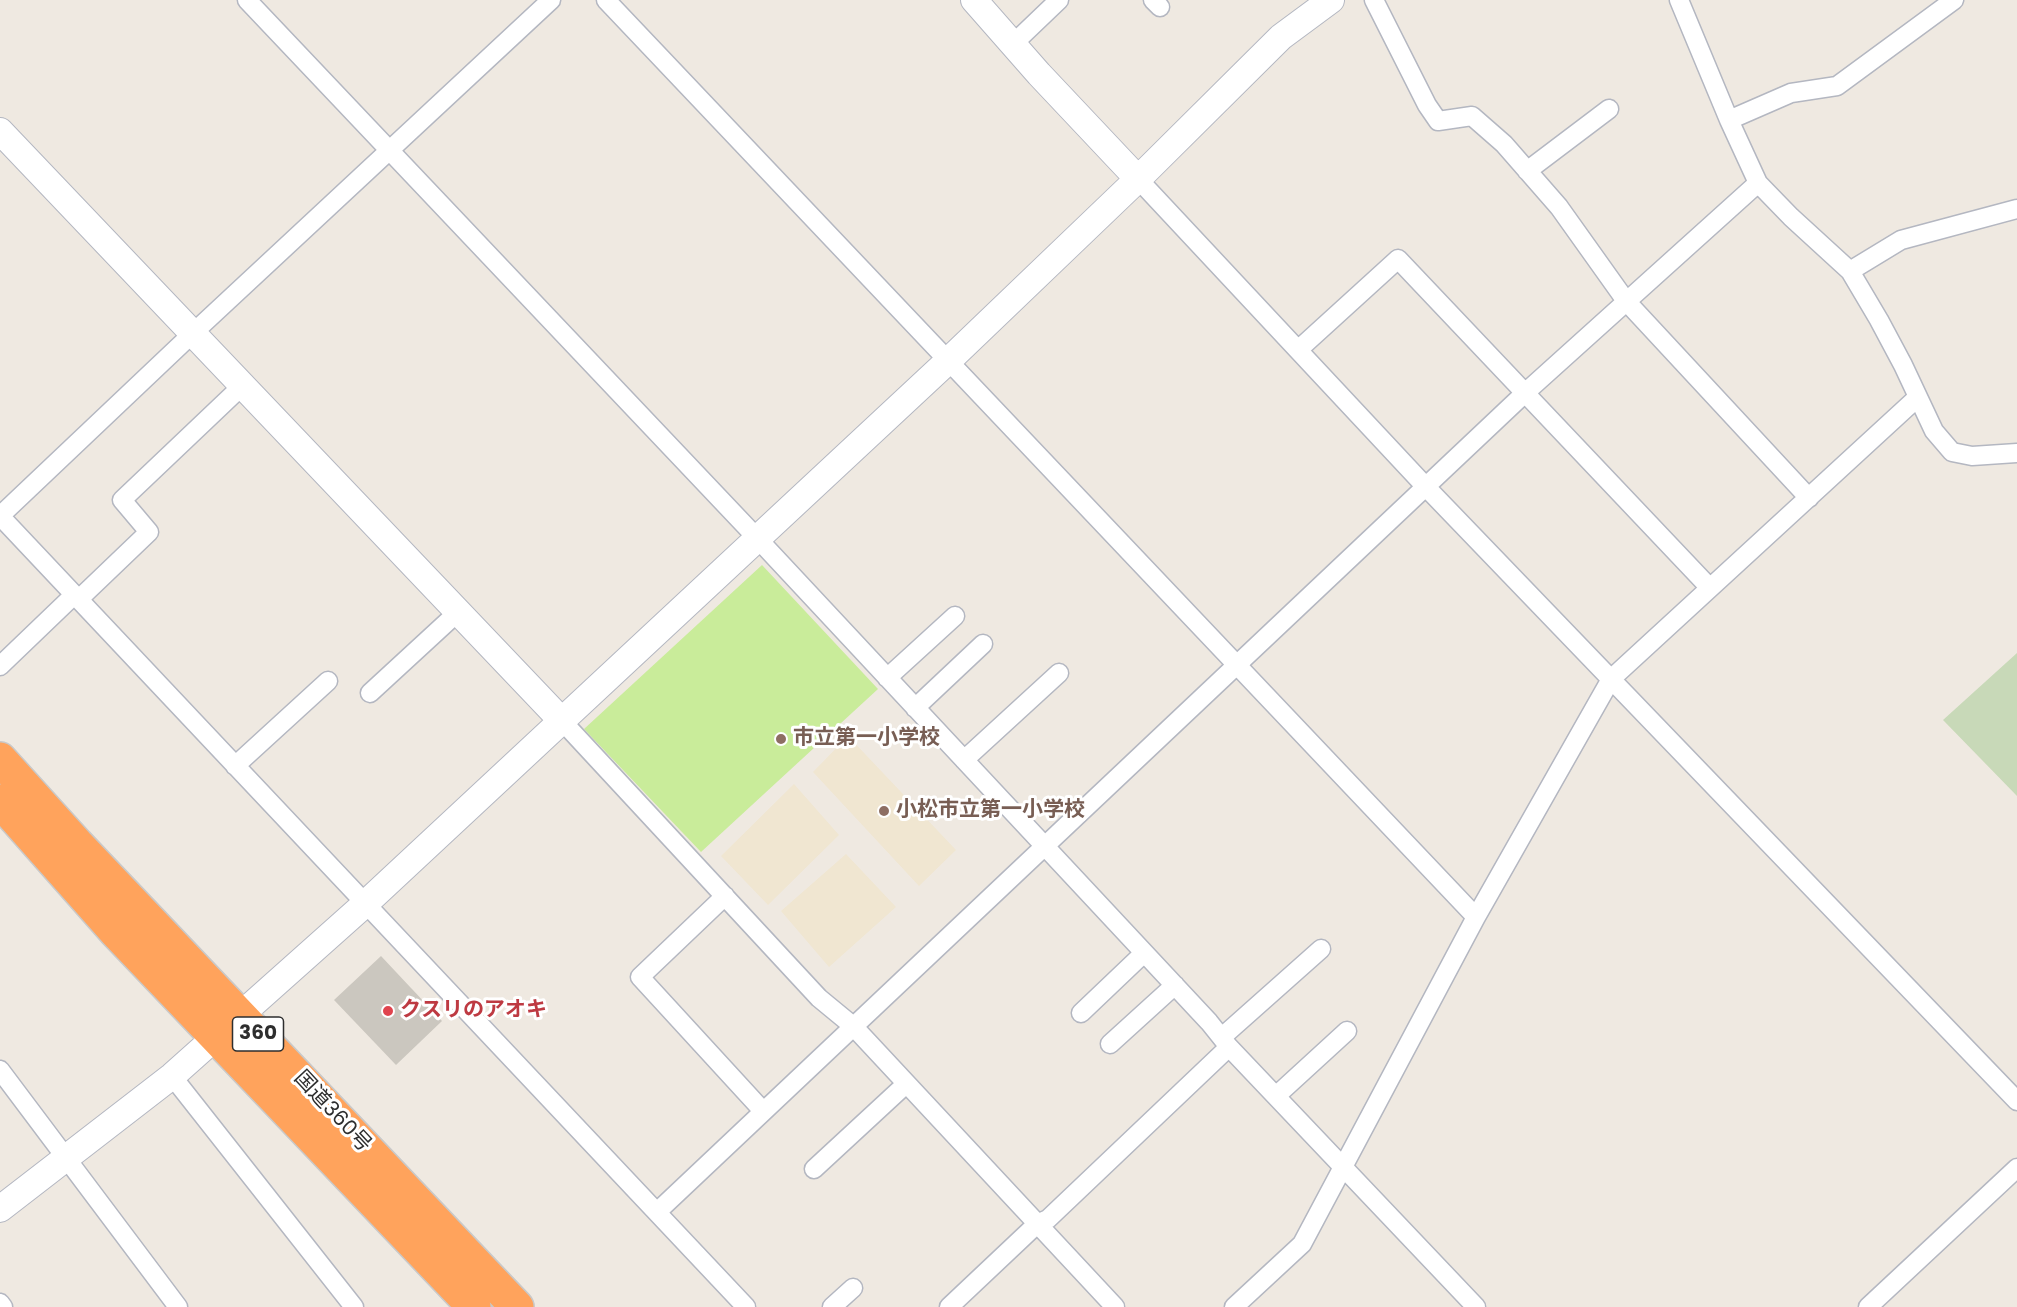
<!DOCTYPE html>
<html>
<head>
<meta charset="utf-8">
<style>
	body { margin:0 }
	canvas { display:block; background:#efe9e1 }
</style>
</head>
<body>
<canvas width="2017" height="1307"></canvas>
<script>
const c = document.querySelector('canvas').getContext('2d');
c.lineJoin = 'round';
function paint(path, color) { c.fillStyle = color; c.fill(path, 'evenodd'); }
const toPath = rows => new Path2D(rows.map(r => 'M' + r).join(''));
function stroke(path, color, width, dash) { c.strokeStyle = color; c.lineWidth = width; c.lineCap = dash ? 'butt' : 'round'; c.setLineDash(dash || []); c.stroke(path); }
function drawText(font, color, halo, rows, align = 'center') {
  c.font = font + ' Poppins,"Noto Sans JP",sans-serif'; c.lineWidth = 6; c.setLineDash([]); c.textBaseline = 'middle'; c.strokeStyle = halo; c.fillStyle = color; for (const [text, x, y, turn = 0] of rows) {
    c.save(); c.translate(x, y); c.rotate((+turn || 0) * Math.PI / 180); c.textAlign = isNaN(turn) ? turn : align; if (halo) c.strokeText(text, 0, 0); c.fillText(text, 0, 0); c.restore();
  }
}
const education = toPath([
	[848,736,956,850,919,886,813,772],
	[794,784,839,835,768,905,721,856],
	[846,854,896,907,829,967,781,911]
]);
const cemetery = toPath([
	[2017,653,2017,796,1943,720]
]);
const pitch = toPath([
	[762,565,878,689,701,852,584,729]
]);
const building = toPath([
	[381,956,442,1021,396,1065,334,1000]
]);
const street = toPath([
	[247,0,757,538,1209,1022,1229,1047,1476,1307],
	[606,0,1476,917],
	[1153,0,1160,7],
	[1374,0,1427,105,1438,121,1472,116,1504,144,1559,207,1626,301,1809,498],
	[1679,0,1729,120,1758,183,1791,217,1850,271,1879,320,1903,365,1934,431,1952,452,1972,456,2017,453],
	[1013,44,1059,0],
	[1729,120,1791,93,1837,86,1954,0],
	[1527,171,1609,109],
	[1138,179,1426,487,2017,1101],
	[1850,271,1901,240,2017,209],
	[1298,350,1398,259,1710,588],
	[0,516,746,1307],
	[0,516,192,334,551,0],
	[79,599,149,532,122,500,242,386],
	[0,666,74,595],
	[887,678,955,616],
	[370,693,458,612],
	[915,708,983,644],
	[563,722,819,998,853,1026,1115,1307],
	[964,760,1059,673],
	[235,766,328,681],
	[725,896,640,977,763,1111],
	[1081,1013,1144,953],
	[1222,1037,1321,949],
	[1110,1044,1175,985],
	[0,1070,178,1307],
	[172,1076,354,1307],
	[1276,1096,1347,1031],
	[814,1169,906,1084],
	[657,1212,1526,392,1758,183],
	[0,1303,3,1307],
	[832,1307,853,1288],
	[949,1307,1037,1224,1048,1219,1229,1047],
	[1234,1307,1302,1244,1476,917,1611,679,1918,397],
	[1868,1307,2017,1168]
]);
const secondary = toPath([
	[974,0,1039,74,1138,179],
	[0,131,563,722],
	[0,1209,172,1076,365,904,948,361,1138,179,1281,37,1331,0]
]);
const highway = toPath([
	[0,759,77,844,517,1307],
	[0,801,115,931,474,1307]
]);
const markers = [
	[781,739,6,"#8d6e63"],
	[884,811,6,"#8d6e63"],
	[388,1011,6,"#e0444e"]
];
const shields = [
	[258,1034,51]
];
const shieldNames = [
	["360",258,1034]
];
const educationNames = [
	["市立第一小学校",793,739],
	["小松市立第一小学校",896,811]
];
const healthNames = [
	["クスリのアオキ",400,1011]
];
const streetNames = [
	["国道360号",332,1112,47]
];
paint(education, '#f0e6d1');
paint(cemetery, '#c8d9b8');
paint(pitch, '#c9ec9a');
paint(building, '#cbc7bf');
stroke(street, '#b4b7c1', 21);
stroke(secondary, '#b4b7c1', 28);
stroke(highway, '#c9c9c9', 36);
stroke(street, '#fff', 18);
stroke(secondary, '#fff', 26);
stroke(highway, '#ffa35c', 33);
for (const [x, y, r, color] of markers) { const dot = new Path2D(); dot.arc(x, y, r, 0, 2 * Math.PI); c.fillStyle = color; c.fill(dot); stroke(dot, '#fff', 2); }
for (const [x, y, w] of shields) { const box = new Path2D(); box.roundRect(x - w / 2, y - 17, w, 34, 4.5); c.fillStyle = '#fff'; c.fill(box); stroke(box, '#2e2e2e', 1.5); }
drawText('bold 20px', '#2e2e2e', null, shieldNames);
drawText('bold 21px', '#785e54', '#fff', educationNames, 'left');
drawText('bold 21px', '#be3a42', '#fff', healthNames, 'left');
drawText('21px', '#2e2e2e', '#fff', streetNames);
</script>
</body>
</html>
